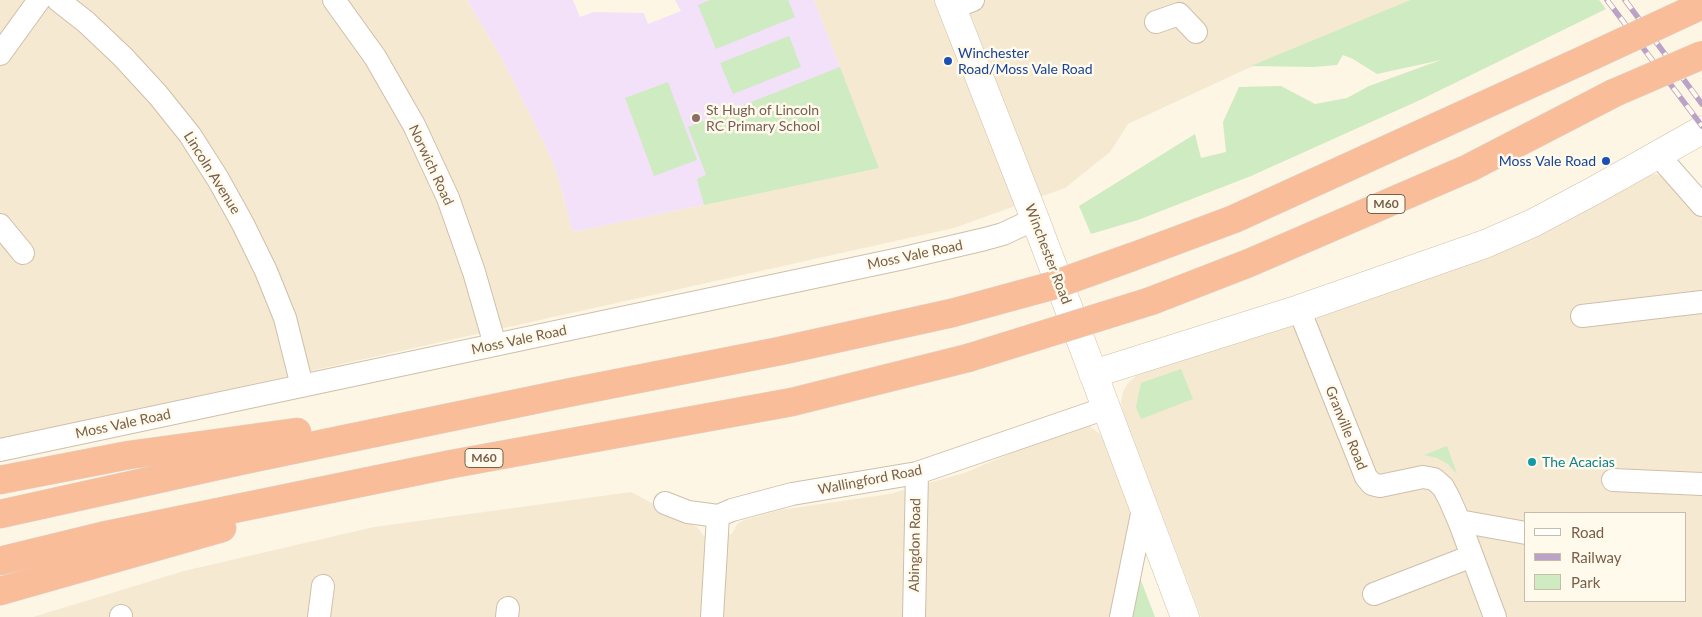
<!DOCTYPE html>
<html>
<head>
<meta charset="utf-8">
<style>
	body { margin:0 }
	#map { position:relative; width:1702px; height:617px; overflow:hidden; background:#fdf6e4; font-family:Lato,sans-serif }
	canvas { display:block }
	.legend { position:absolute; left:1524px; top:512px; width:162px; height:90px; box-sizing:border-box; background:#fffaeb; border:1px solid #c9bcaa; margin:0; padding:6px 9px; list-style:none; font-size:15px; color:#775f49 }
	.legend li { display:flex; align-items:center; gap:10px; height:25px }
	.legend b { width:25px; border:1px solid #c9bcaa }
</style>
</head>
<body>
<div id="map">
<canvas width="1702" height="617"></canvas>
<ul class="legend">
<li><b style="height:6px;background:#fff"></b>Road</li>
<li><b style="height:6px;background:#bba2c7"></b>Railway</li>
<li><b style="height:14px;background:#ceebc2"></b>Park</li>
</ul>
</div>
<script>
const c = document.querySelector('canvas').getContext('2d');
c.lineJoin = 'round';
function paint(path, color) { c.fillStyle = color; c.fill(path, 'evenodd'); }
const toPath = rows => new Path2D(rows.map(r => 'M' + r).join(''));
function stroke(path, color, width, dash) { c.strokeStyle = color; c.lineWidth = width; c.lineCap = dash ? 'butt' : 'round'; c.setLineDash(dash || []); c.stroke(path); }
function drawText(font, color, halo, rows, align = 'center') {
  c.font = font + ' Lato,sans-serif'; c.lineWidth = 5; c.setLineDash([]); c.textBaseline = 'middle'; c.strokeStyle = halo; c.fillStyle = color; for (const [text, x, y, turn = 0] of rows) {
    c.save(); c.translate(x, y); c.rotate((+turn || 0) * Math.PI / 180); c.textAlign = isNaN(turn) ? turn : align; if (halo) c.strokeText(text, 0, 0); c.fillText(text, 0, 0); c.restore();
  }
}
const residential = toPath([
	[0,0,467,0,501,57,544,143,556,170,573,232,879,168,814,0,1410,0,1242,71,1128,124,1110,152,1065,188,954,228,0,440],
	[1657,174,1666,179,1673,185,1702,218,1702,617,1201,617,1124,415,1121,403,1123,392,1128,383,1136,376,1147,370,1647,175],
	[1526,513,1686,513,1686,601,1526,601],
	[1082,426,1090,426,1102,436,1134,522,1115,617,33,617,184,571,374,527,631,492,697,527,704,536,732,534,737,524,744,520,780,510,890,494,964,473,1074,427]
]);
const education = toPath([
	[467,0,573,0,580,17,594,12,644,13,648,24,681,11,675,0,814,0,879,168,573,232,556,170,544,143,501,57]
]);
const green = toPath([
	[710,0,788,0,795,17,716,49,698,5],
	[1410,0,1599,0,1606,9,1420,100,1251,176,1138,220,1091,234,1079,206,1195,134,1201,158,1226,152,1223,122,1239,87,1281,86,1315,104,1347,98,1369,86,1441,60,1377,74,1353,59,1343,55,1337,65,1314,67,1251,66],
	[789,36,801,67,733,94,720,63],
	[840,67,879,168,704,205,697,179,706,175,688,127],
	[668,82,697,160,654,176,625,98],
	[1181,369,1193,399,1141,419,1136,407,1141,383],
	[1447,446,1457,474,1448,464,1437,458,1424,455],
	[1137,570,1155,617,1128,617]
]);
const street = toPath([
	[58,0,86,22,123,57,158,95,190,135,218,179,243,224,266,271,285,318,302,386],
	[334,0,375,57,414,125,448,198,474,272,495,345],
	[952,8,973,0],
	[1156,22,1179,14,1196,32],
	[0,54,39,0],
	[1658,155,1702,205],
	[0,225,23,253],
	[1299,309,1366,477,1372,484,1380,486,1423,477,1434,479,1443,487,1449,498,1459,521,1495,617],
	[1582,316,1702,302],
	[0,450,904,258,985,239,1003,234,1035,219],
	[1613,480,1702,484],
	[665,503,688,512,718,516,732,510,792,494,917,473,1106,408],
	[1459,521,1526,533],
	[1374,594,1472,556],
	[121,616,121,617],
	[319,617,323,586],
	[507,617,508,608],
	[712,617,718,516],
	[914,617,917,473],
	[1121,617,1143,509]
]);
const secondary = toPath([
	[949,0,1035,219,1185,617],
	[1093,374,1299,309,1485,244,1533,223,1595,190,1702,130]
]);
const highway = toPath([
	[1132,257,1234,219,1592,56],
	[1151,301,1249,263,1469,168,1614,93],
	[0,480,129,455,297,432],
	[0,514,244,460,567,393,780,351,952,313],
	[0,561,102,536,452,464,792,402,968,358],
	[0,591,222,528]
]);
const rail = toPath([
	[1607,0,1702,126],
	[1625,0,1702,104]
]);
const highwayBridge = toPath([
	[1592,56,1702,5],
	[1614,93,1702,55],
	[952,313,1051,286,1132,257],
	[968,358,1151,301]
]);
const markers = [
	[948,61,5,"#1a4fb4"],
	[696,118,5,"#8d6e63"],
	[1606,161,5,"#1a4fb4"],
	[1532,462,5,"#0f9aa8"]
];
const shields = [
	[1386,204,38],
	[484,458,38]
];
const shieldNames = [
	["M60",1386,204],
	["M60",484,458]
];
const transitNames = [
	["Winchester",958,53],
	["Road/Moss Vale Road",958,69],
	["Moss Vale Road",1596,161,"right"]
];
const educationNames = [
	["St Hugh of Lincoln",706,110],
	["RC Primary School",706,126]
];
const streetNames = [
	["Norwich Road",431,165,65],
	["Lincoln Avenue",212,173,58],
	["Winchester Road",1048,254,69],
	["Moss Vale Road",915,255,-12],
	["Moss Vale Road",519,340,-12],
	["Moss Vale Road",123,424,-12],
	["Granville Road",1346,428,68],
	["Wallingford Road",870,480,-11],
	["Abingdon Road",915,545,-89]
];
const cultureNames = [
	["The Acacias",1542,462]
];
paint(residential, '#f5e9d2');
paint(education, '#f3e1f9');
paint(green, '#ceebc2');
stroke(street, '#cfbfaa', 24);
stroke(secondary, '#d2c0a7', 29);
stroke(highway, '#dcd5d0', 29);
stroke(street, '#fff', 22);
stroke(secondary, '#fff', 28);
stroke(highway, '#f9be99', 28);
stroke(rail, '#bba2c7', 5.5);
stroke(rail, '#fffaeb', 4, [11]);
stroke(highwayBridge, '#dcd5d0', 29, []);
stroke(highwayBridge, '#f9be99', 28);
for (const [x, y, r, color] of markers) { const dot = new Path2D(); dot.arc(x, y, r, 0, 2 * Math.PI); c.fillStyle = color; c.fill(dot); stroke(dot, '#fffaeb', 2); }
for (const [x, y, w] of shields) { const box = new Path2D(); box.roundRect(x - w / 2, y - 9.5, w, 19, 4); c.fillStyle = '#fffaeb'; c.fill(box); stroke(box, '#775f49', 1); }
drawText('bold 12px', '#775f49', null, shieldNames);
drawText('14px', '#164399', '#fffaeb', transitNames, 'left');
drawText('14px', '#785e54', '#fffaeb', educationNames, 'left');
drawText('14px', '#775f49', '#fffaeb', streetNames);
drawText('14px', '#0d838f', '#fffaeb', cultureNames, 'left');
</script>
</body>
</html>
